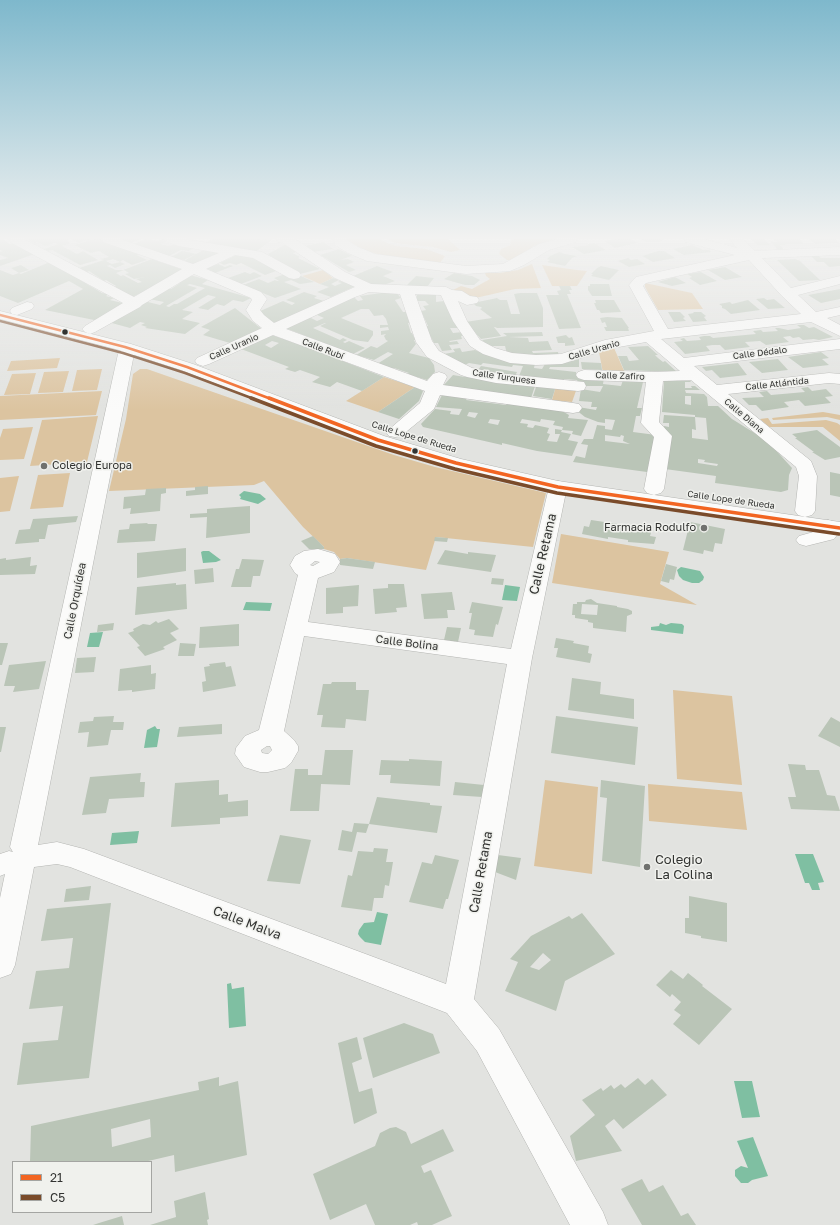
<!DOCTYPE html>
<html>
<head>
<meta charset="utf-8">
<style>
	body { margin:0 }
	#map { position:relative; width:840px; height:1225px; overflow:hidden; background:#e2e3e0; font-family:"Golos Text",sans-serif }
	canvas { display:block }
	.legend { position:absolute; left:12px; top:1161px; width:140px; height:52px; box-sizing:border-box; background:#f0f1ed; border:1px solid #a4a5a2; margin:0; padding:5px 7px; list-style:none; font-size:12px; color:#323331 }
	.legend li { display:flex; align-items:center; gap:8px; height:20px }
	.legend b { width:20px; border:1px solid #a4a5a2 }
</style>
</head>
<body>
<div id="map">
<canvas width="840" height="1225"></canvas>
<ul class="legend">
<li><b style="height:5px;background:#f26522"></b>21</li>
<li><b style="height:5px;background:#7a4b2a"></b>C5</li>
</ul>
</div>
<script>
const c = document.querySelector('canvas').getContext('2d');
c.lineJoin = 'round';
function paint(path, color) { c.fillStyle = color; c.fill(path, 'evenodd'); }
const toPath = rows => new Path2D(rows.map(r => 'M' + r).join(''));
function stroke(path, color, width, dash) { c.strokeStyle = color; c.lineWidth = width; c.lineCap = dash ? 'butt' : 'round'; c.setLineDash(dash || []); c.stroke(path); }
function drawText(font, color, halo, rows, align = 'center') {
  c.font = font + ' "Golos Text",sans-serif'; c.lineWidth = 3; c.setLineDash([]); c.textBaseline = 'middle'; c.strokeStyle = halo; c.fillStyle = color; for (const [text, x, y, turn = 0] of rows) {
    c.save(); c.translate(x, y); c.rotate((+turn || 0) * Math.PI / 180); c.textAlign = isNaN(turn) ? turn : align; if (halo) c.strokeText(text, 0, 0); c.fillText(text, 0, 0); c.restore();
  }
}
const green = toPath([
	[347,239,380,239,387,243,397,246,426,249,445,256,440,263,388,257,367,251,351,243],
	[388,239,448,239,460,250,451,252,433,247,401,244,392,242],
	[515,239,554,239,534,246,514,260,507,260,499,254,501,249,510,245,511,240],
	[532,264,541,288,515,289,471,299,453,290,461,286,472,289,490,279,486,276,485,273,499,273,518,270],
	[542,265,577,270,587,271,577,286,552,286],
	[323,270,333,278,320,284,302,276],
	[645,283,692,293,703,309,658,310,645,287],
	[614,348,625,373,603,373,599,352],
	[60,358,57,368,7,371,11,361],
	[102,369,97,390,72,391,77,370],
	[140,369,147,369,394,455,435,467,546,493,533,547,436,537,426,570,347,558,340,559,334,552,324,549,324,547,303,527,264,481,254,485,109,491,126,419,133,374],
	[69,371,63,392,38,393,44,372],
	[36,373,30,394,4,395,12,374],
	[384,377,415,387,378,412,346,401],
	[556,386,577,388,572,402,552,400],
	[102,391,96,415,0,420,0,396],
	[823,412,840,415,840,420,827,417,773,420,772,418],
	[98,416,87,462,30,466,42,420],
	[768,418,772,424,826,420,837,423,840,425,840,441,823,427,769,427,760,419],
	[33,427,24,459,0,460,0,438,3,429],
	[70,473,63,507,30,509,38,475],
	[19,476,10,511,0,512,0,478],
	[561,534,669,552,660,584,697,605,552,583],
	[673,690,732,696,742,785,677,779],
	[545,780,598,787,592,874,534,866],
	[648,784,742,792,747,830,649,821]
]);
const water = toPath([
	[244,491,260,494,266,499,258,504,240,499,241,497,239,495],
	[203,551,209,551,221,560,216,562,203,563,201,552],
	[681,567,700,571,704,577,703,580,699,583,692,583,683,580,679,576,677,570],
	[505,585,520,587,517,601,502,600],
	[246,602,271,603,272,603,270,611,243,610],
	[660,623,666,625,671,623,682,624,684,626,683,634,651,630,651,627,659,626],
	[103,632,99,647,87,647,90,633],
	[155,726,157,729,160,729,157,747,144,748,147,730],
	[139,831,137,843,110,845,112,833],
	[795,854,813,854,824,882,818,883,820,890,812,890,809,883,805,883],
	[377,912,388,914,381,945,365,942,360,937,358,934,359,930,364,923,374,922],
	[231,983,232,989,244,987,246,1026,229,1028,227,984],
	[734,1081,752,1081,760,1117,742,1118],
	[753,1137,768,1176,752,1180,748,1183,741,1183,735,1176,735,1170,741,1166,748,1168,737,1141]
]);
const building = toPath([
	[2,239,10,244,13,243,35,254,0,266,0,260,8,258,0,255,0,252,3,251,0,250,0,240],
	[26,239,70,239,66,241,71,243,62,246,77,254,83,251,98,260,80,265,52,250,48,251,44,249,58,244,55,243,45,246,37,242,34,243],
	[71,239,91,239,79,243],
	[95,239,100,239,140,254,137,255,147,260,132,265,123,260,120,262,113,259,106,261,112,264,120,262,125,264,115,268,110,265,107,266,116,270,123,270,152,259,184,270,158,286,132,297,114,287,116,286,106,280,104,281,89,271,87,272,79,268,104,260,100,259,109,257,99,251,91,253,74,245],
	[124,270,129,273,125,274,134,279,145,277,136,279,142,282,138,283,123,275,121,276,116,273],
	[117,239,141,239,128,244],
	[145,239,157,241,162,239,168,241,161,244,169,246,177,243,194,248,189,251,181,250,169,256,134,244],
	[212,239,257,239,272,240,254,253,206,243],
	[620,239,630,239,638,243,615,248,604,241],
	[641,239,661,239,663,240,660,242,646,242],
	[751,239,764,239,770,245,757,245],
	[773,239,799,239,804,244,785,244,786,245,780,245,784,250,778,250,770,241,777,242],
	[809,239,835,239,839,243,815,244],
	[324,242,333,249,312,252,304,246],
	[594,243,606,250,584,254,572,247,589,245,587,244],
	[286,244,297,252,293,253,300,257,298,258,320,269,300,274,278,262,268,254],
	[692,245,704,250,709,250,711,252,684,255,673,249],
	[205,249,224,252,197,266,182,262],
	[339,249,352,256,340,260,348,259,354,262,346,265,356,270,349,272,320,255],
	[182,251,188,252,196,254,184,260,171,257],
	[658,251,664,251,675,258,653,262,642,256],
	[559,252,565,254,577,256,572,258,565,266,547,262,550,260,547,259,550,256],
	[242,255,255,258,279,270,265,275,241,263,236,265,230,263,224,265,220,263,234,256],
	[810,255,818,255,821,258,840,258,840,266,829,267,824,262,817,262],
	[628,258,631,260,637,259,645,264,629,267,618,261],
	[795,259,800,261,820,280,799,281,777,260],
	[50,262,102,293,109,294,106,296,114,298,110,300,127,304,99,321,45,310,83,289,69,281,18,303,0,296,0,270,13,275,19,273,11,268,21,265,29,270,19,273,21,274],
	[218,264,225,267,230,265,233,266,215,273,206,268],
	[377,266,393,272,383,276,395,281,381,286,376,286,353,276],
	[601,266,619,270,609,280,591,276,593,274,591,274,597,268],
	[725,267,742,277,725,280,708,270],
	[245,272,250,274,254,272,262,276,241,284,228,278],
	[701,272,717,281,700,285,689,278,692,277,687,274],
	[287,273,296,278,301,276,314,282,300,284,291,280,284,282,301,289,275,298,243,285,259,279,268,283,275,280,277,281,279,281,274,278],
	[454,273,472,276,480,280,474,285,465,285,444,279],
	[190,275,208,280,202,284,251,298,243,302,233,300,224,306,217,304,208,310,198,308,216,297,208,295,182,310,193,312,182,319,200,323,185,334,145,328,147,327,141,325,145,323,140,322,130,328,108,322,144,301,160,305,164,302,149,299,167,288,171,289,180,283,176,283],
	[190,284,205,288,177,304,174,304,169,307,166,306,197,288,187,285],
	[416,276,434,278,427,287,406,286],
	[675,277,686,283,672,286,658,282],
	[333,278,339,280,331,284,335,286,342,283,338,282,340,281,356,286,331,297,317,292,329,287,320,284],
	[590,284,609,284,612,296,592,296,588,290,588,286,590,286],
	[559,286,570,286,572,290,569,290,571,294,567,294,581,328,559,329,546,295,559,295,557,291,561,290],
	[840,289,840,299,821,303,808,295],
	[395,291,401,298,395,300,403,312,407,312,411,323,408,323,411,333,412,333,414,337,416,337,417,340,414,340,416,344,409,353,429,358,434,365,435,372,427,380,407,374,409,373,394,368,391,369,377,364,393,354,388,352,374,360,356,355,371,346,377,348,388,341,386,340,384,336,386,334,381,335,381,331,389,330,388,327,380,328,380,325,388,325,386,319,383,315,374,316,369,309,361,309,341,318,373,331,373,335,368,342,353,340,320,326,326,323,325,323,313,328,340,340,343,338,347,340,343,342,345,343,349,341,365,348,353,354,285,328,309,317,317,321,324,318,315,314,354,297,358,301,363,300,360,296],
	[304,292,317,296,314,298,324,301,279,324,264,319,258,312,283,301,292,305,295,303,286,300],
	[520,293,537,293,543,308,543,327,497,328,495,327,494,327,501,336,481,339,465,322,492,318,480,309,482,308,481,307,476,306,473,303,497,298,500,300,507,300,511,314,520,314,514,294],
	[417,295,436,295,436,302,444,301,450,308,447,308,458,328,450,328,453,333,463,332,465,335,461,336,462,339,449,341,450,342,457,341,459,344,449,345,452,350,442,351,438,343,434,343,425,326,428,326,421,311,426,310,423,306,429,305,425,301,416,301],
	[764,298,767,300,774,299,785,308,768,309,756,299],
	[595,300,614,300,621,312,601,313,599,310,597,310,594,303,596,303],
	[748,300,760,310,731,314,725,309,722,308,722,306,719,304,730,302,732,304],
	[235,308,263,330,230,343,203,335,210,330,201,327],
	[668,312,680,312,685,317,683,318,686,321,674,322],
	[693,312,701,312,706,316,704,317,707,321,693,322,688,314,694,313],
	[607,317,622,318,629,328,628,328,629,331,606,331,604,327,607,327,605,322,602,323,600,318],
	[797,325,804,325,809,328,814,327,833,337,819,340,814,339,803,340,799,337,793,338,790,336,783,337,789,342,766,345,760,341,745,342,750,347,725,350,720,345,713,345,706,346,710,351,685,354,674,342,683,341,680,339,684,338,687,341,701,340,699,337,704,336,710,336,713,338,756,334,753,331,761,330,763,332,778,331,775,328,779,328,788,330,801,328],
	[542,332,543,336,509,337,528,338,529,342,548,341,552,350,532,351,533,353,558,352,559,356,543,357,507,354,505,346,488,346,482,340,507,336,503,333],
	[272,335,317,351,384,377,362,391,337,382,330,387,312,382,320,377,300,370,295,372,285,369,289,367,241,349,262,338,265,339],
	[272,341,279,343,271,348,265,345],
	[566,335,569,338,572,337,575,345,565,346,565,343,558,343,556,337],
	[648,346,658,355,655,355,658,358,663,362,665,361,677,372,624,370,618,356,627,356,629,361,639,360,628,347],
	[460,348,462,352,475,350,485,354,535,363,534,368,542,369,545,364,565,363,579,359,579,367,550,367,549,369,576,372,576,376,604,378,603,384,621,386,623,380,643,382,637,408,642,408,640,416,636,416,633,432,656,435,647,472,573,462,576,456,585,458,588,445,581,444,584,439,593,439,597,425,605,426,605,429,612,430,615,420,605,419,605,423,598,422,585,417,576,410,578,407,596,410,597,407,591,407,592,402,579,401,581,389,600,392,603,386,580,386,577,380,564,379,564,382,542,381,543,378,538,379,519,376,523,366,513,365,512,367,483,363,481,365,469,363,462,366,444,354,455,352,453,349],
	[605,435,620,437,621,435,624,436,623,441,630,444,605,441],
	[821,352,829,358,822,359,829,365,803,368,788,357],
	[778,359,788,370,762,373,749,362],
	[581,362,601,363,602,370,582,369],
	[738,363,747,375,720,378,712,370,706,371,702,367],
	[481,366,517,372,515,376,478,370],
	[467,374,535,386,531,398,464,388,463,390,443,386,453,375,465,377],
	[664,381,690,381,691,382,685,382,685,388,692,388,691,386,695,386,700,390,685,390,686,393,704,394,707,397,708,406,718,406,732,419,761,437,772,446,792,468,789,475,788,490,781,492,715,483,716,476,665,469,664,426,669,427,669,423,663,423,664,415,695,417,696,430,692,429,692,438,708,440,706,418,695,417,695,415,662,412],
	[685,396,691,396,691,405,685,404],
	[698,459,705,460,704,462,718,464,717,466,698,463],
	[537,384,556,386,552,399,533,396],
	[415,387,423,391,419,401,399,419,378,412],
	[808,387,812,391,826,389,833,396,825,397,831,403,805,406,799,400,784,402,789,407,762,411,756,405,749,405,742,398,764,397,759,392,767,391,771,395,805,392,801,388],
	[443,393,468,397,466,400,506,405,508,403,562,411,569,415,568,418,588,420,581,436,572,434,573,431,562,430,563,427,553,425,555,421,541,419,540,422,522,419,520,423,528,424,527,427,533,428,535,425,549,428,547,433,550,434,547,441,557,442,560,434,555,434,555,429,562,430,561,432,571,434,568,440,578,442,572,456,537,451,502,443,502,445,423,427,421,424,435,409,451,411,450,414,459,415,462,409,436,407],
	[469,412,478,413,475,418,467,416],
	[490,419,499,420,500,420,498,425,488,423],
	[817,430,840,447,840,457,825,460,812,452,814,452,795,438,797,438,792,434],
	[830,472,840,474,840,497,830,495],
	[208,486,208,494,186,496,186,491,195,490,195,487],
	[166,488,166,493,161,494,160,511,130,514,131,508,123,509,124,497,145,495,146,489],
	[250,506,250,533,206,538,207,517,190,518,190,514,207,513,207,509],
	[78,516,76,522,48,525,45,539,39,539,39,542,15,544,19,530,30,529,33,519],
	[591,520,652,529,650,536,656,537,654,544,628,542,628,540,608,537,608,539,582,534,584,526,589,527],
	[690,522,725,529,722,544,715,543,713,552,704,550,703,554,683,550],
	[148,523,147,524,157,524,155,541,117,543,119,530,129,529,130,524],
	[313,536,324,547,324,549,309,549,301,541],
	[435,537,448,538,447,542,434,541],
	[186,548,186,571,137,578,137,553],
	[445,550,468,554,468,552,496,555,491,572,437,564],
	[31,557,30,566,37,565,35,574,0,575,0,559,6,558,6,560],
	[347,558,375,562,373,569,340,565,340,559],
	[242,559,264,560,260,576,253,576,251,587,231,587,236,569,239,569],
	[666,564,677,567,674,580,670,579,669,583,661,581],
	[213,568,214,582,195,584,194,570],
	[492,578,504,579,503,585,491,584],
	[176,583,176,585,186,584,187,609,135,615,137,587],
	[388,584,404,584,407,607,396,608,397,612,375,614,373,589,388,588],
	[359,585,358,606,343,607,343,613,326,614,326,588],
	[452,592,455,610,447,610,448,618,424,619,421,594],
	[591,599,597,603,617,606,617,607,628,609,632,611,632,614,627,616,626,632,593,628,593,623,588,622,588,620,575,618,575,615,572,615,573,604,577,604,577,602,585,602,586,600],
	[582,604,598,605,597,615,581,614],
	[472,602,503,607,498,625,496,624,493,637,474,635,475,630,469,629,472,613,469,613],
	[169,619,179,629,170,633,177,640,163,647,165,649,145,656,137,647,140,646,128,633,134,631,133,629,143,624,150,625,156,621,158,623],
	[114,623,113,630,97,632,98,625],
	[239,624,239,646,199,648,200,627],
	[447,627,461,628,458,642,444,640],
	[556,638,574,641,573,643,589,646,588,653,592,654,590,663,556,657,558,648,554,648],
	[0,643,8,643,2,665,0,665],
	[180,643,196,644,194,656,178,656],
	[96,657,94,672,75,673,77,658],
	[46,661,39,689,13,692,15,686,4,686,9,665],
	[225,662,226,667,231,666,236,686,203,692,202,682,206,681,204,667,210,666,209,664],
	[151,665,151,674,156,673,155,689,132,692,132,690,118,691,120,669],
	[572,678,601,682,600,694,634,699,634,719,568,710],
	[332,682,356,682,356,690,369,690,366,721,346,719,345,728,321,727,323,715,317,715,323,684,331,684],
	[114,716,113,722,124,722,123,730,111,730,108,745,87,747,89,732,78,733,80,722,93,721,94,717],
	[556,716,638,727,635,765,551,753],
	[831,717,840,722,840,747,818,736],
	[222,724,222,734,177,737,179,727],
	[0,727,6,727,1,752,0,752],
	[325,750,353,750,350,785,321,784,319,811,290,811,295,769,308,769,308,775,322,775],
	[409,759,442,761,440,786,390,783,391,775,379,775,381,760,409,761],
	[788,764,805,765,806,770,819,770,827,795,835,796,840,811,791,809,788,797,796,797],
	[141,773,140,782,145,782,144,797,109,799,106,813,82,815,90,777],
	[219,780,219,795,228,794,228,802,248,800,248,816,220,818,220,824,171,827,175,783],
	[601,780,645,786,640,867,602,861,607,798,600,797],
	[455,782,484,785,482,797,453,795],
	[377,797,430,803,430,805,442,806,437,833,369,824],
	[354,823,369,824,366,833,357,832,352,852,338,850,342,830,352,832],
	[280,835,311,840,300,884,267,881],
	[374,848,388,849,386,862,393,862,389,886,385,885,383,898,374,898,372,911,341,907,348,875,352,876,358,851,373,852],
	[435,855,459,860,448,899,446,899,443,909,409,902,422,862,432,864],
	[498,855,521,858,516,880,495,872],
	[91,886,89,900,64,902,66,889],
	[689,896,727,903,727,942,701,938,701,936,685,933,685,918,689,918],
	[111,903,89,1078,17,1085,23,1043,58,1040,63,1006,29,1009,36,971,69,968,73,938,41,941,47,909],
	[582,913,615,954,565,981,556,1011,505,991,518,962,510,959,531,936,569,916,572,919],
	[543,953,551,960,539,970,530,967],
	[671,970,683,979,688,973,703,985,702,986,732,1009,699,1045,673,1024,681,1015,674,1010,681,1002,672,994,670,997,656,985],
	[404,1023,433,1034,440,1053,373,1078,363,1038],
	[357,1037,362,1059,352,1063,359,1092,372,1088,377,1113,354,1124,338,1043],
	[219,1077,219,1086,238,1081,247,1155,175,1172,174,1155,144,1162,30,1162,31,1126,199,1090,198,1082],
	[150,1119,151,1137,112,1147,111,1129],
	[638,1078,645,1085,652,1079,667,1095,623,1129,614,1119,605,1126,622,1151,576,1161,570,1136,595,1115,582,1100,601,1088,603,1091,611,1085,614,1089,621,1084,625,1088],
	[396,1127,406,1132,411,1144,443,1129,454,1151,421,1166,424,1173,431,1170,452,1216,432,1225,418,1225,417,1222,410,1225,375,1225,366,1204,330,1220,313,1174,375,1146,380,1133,390,1128],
	[642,1179,649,1192,663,1185,681,1216,688,1213,696,1225,642,1225,621,1189],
	[205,1192,209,1219,207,1220,208,1225,150,1225,176,1217,174,1201],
	[122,1216,124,1225,93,1225,99,1223]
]);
const minor = toPath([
	[9,239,24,239,134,297,182,269,103,242,102,239,120,239,193,264,219,253,179,246,167,242,166,239,185,239,262,252,299,272,301,275,299,278,294,279,289,278,253,258,235,255,206,269,261,292,267,299,260,310,264,315,274,323,355,287,335,278,283,243,277,242,276,239,295,239,345,272,371,284,446,287,452,290,462,291,470,296,477,297,479,300,477,303,467,305,458,301,467,321,480,340,495,348,512,353,536,355,561,354,605,340,654,331,629,285,636,277,735,255,685,242,684,239,704,239,737,248,730,239,743,239,755,251,840,247,840,255,762,258,791,288,840,276,840,284,798,295,816,312,840,307,840,315,827,318,840,325,840,336,811,322,661,339,684,358,840,339,840,349,694,366,717,385,829,373,840,374,840,384,829,383,728,394,811,461,817,476,815,511,812,515,805,517,798,515,795,511,799,476,796,467,691,380,663,381,659,422,672,436,664,489,661,493,654,495,647,493,644,489,654,437,641,423,646,382,584,380,578,378,576,375,578,372,584,370,655,372,680,371,646,342,608,349,562,364,536,365,510,363,483,354,470,346,453,321,441,295,415,294,432,341,439,351,472,368,496,373,584,382,586,386,584,390,578,391,496,383,467,377,461,375,427,357,416,342,400,294,369,292,355,297,286,329,427,381,433,374,439,372,445,374,447,377,443,385,573,403,579,404,582,408,579,412,573,413,440,395,434,409,401,436,395,437,389,436,386,432,420,403,425,391,273,335,209,364,203,366,197,364,195,361,197,358,262,328,253,321,246,310,252,300,251,298,194,274,142,305,140,307,95,332,90,334,85,332,82,329,85,326,123,303,10,242,9,239],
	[749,260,782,296,801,314,668,329,643,286,646,283,749,260],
	[333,239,345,239,358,247,375,254,466,266,503,264,539,244,557,239,577,239,576,242,549,250,524,265,510,271,466,274,367,261,348,253,335,245,333,239],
	[27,302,32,303,34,306,32,309,17,315,12,314,10,311,12,308,27,302],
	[126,349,132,351,134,354,38,845,57,842,84,849,446,984,507,664,304,636,284,731,294,740,298,746,298,751,291,763,285,768,268,772,260,772,244,767,235,754,236,748,245,736,259,730,298,575,295,573,290,565,295,556,304,551,318,549,335,554,340,562,334,572,318,578,308,622,511,649,549,487,551,483,558,481,565,483,567,487,532,658,474,999,499,1029,603,1212,608,1225,570,1225,477,1051,447,1013,70,867,57,864,34,867,15,965,11,974,0,978,0,898,5,874,0,876,0,854,9,851,13,852,10,847,118,354,120,351,126,349],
	[315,561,320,562,313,566,310,565,315,561],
	[267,746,270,746,272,750,268,754,262,753,261,750,267,746],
	[828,520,835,522,838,526,837,535,834,539,806,546,799,544,796,540,799,536,817,531,818,526,821,522,828,520]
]);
const major = toPath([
	[0,311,131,344,193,364,384,436,461,459,558,481,840,522,840,534,558,493,449,467,372,444,181,370,119,350,0,319,0,311]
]);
const bus1Far1 = toPath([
	[0,315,125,347,187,367,271,399]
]);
const bus1 = toPath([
	[269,398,378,440,456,463,558,487,840,528]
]);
const bus2Far1 = toPath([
	[0,321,123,353,185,373,254,399]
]);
const bus2 = toPath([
	[251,398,376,446,455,469,557,493,839,534]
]);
const markers = [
	[65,332,3.5,"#323331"],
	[415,451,3.5,"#323331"],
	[44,466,4,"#70716e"],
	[704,528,4,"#70716e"],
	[647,867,4,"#70716e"]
];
const farStreetnames = [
	["Calle Uranio",234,347,-24],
	["Calle Rubí",323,349,21],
	["Calle Uranio",594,350,-16],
	["Calle Dédalo",760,353,-7],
	["Calle Zafiro",620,376,2],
	["Calle Turquesa",504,377,8],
	["Calle Atlántida",777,384,-6],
	["Calle Diana",744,416,40],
	["Calle Lope de Rueda",414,437,17],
	["Calle Lope de Rueda",731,500,8]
];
const poiNames = [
	["Colegio Europa",52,466],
	["Farmacia Rodulfo",696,528,"right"]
];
const streetNames = [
	["Calle Orquídea",75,601,-79],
	["Calle Bolina",407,643,7]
];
const nearStreetnames = [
	["Calle Retama",543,554,-77],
	["Calle Retama",481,872,-80],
	["Calle Malva",247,923,21]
];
const nearPoinames = [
	["Colegio",655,860],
	["La Colina",655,875]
];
paint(green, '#dcc4a0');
paint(water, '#7fbfa2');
paint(building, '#bac5b7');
stroke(minor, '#b4b5b2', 1);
stroke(major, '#b4b5b2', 1);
paint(minor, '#fbfbfa');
paint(major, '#fbfbfa');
stroke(bus1Far1, '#f26522', 2.5);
stroke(bus1, '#f26522', 3.5);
stroke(bus2Far1, '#7a4b2a', 2.5);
stroke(bus2, '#7a4b2a', 3.5);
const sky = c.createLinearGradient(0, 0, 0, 410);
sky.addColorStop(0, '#7eb8cc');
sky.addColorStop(0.58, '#f2f2f1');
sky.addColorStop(1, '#f2f2f100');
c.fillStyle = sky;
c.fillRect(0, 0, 840, 410);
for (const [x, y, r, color] of markers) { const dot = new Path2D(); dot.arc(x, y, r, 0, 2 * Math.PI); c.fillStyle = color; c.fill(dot); stroke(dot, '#f0f1ed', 1.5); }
drawText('9px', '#323331', '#f0f1ed', farStreetnames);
drawText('11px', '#323331', '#f0f1ed', poiNames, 'left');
drawText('11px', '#323331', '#f0f1ed', streetNames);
drawText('13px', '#323331', '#f0f1ed', nearStreetnames);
drawText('13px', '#323331', '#f0f1ed', nearPoinames, 'left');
</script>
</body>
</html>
